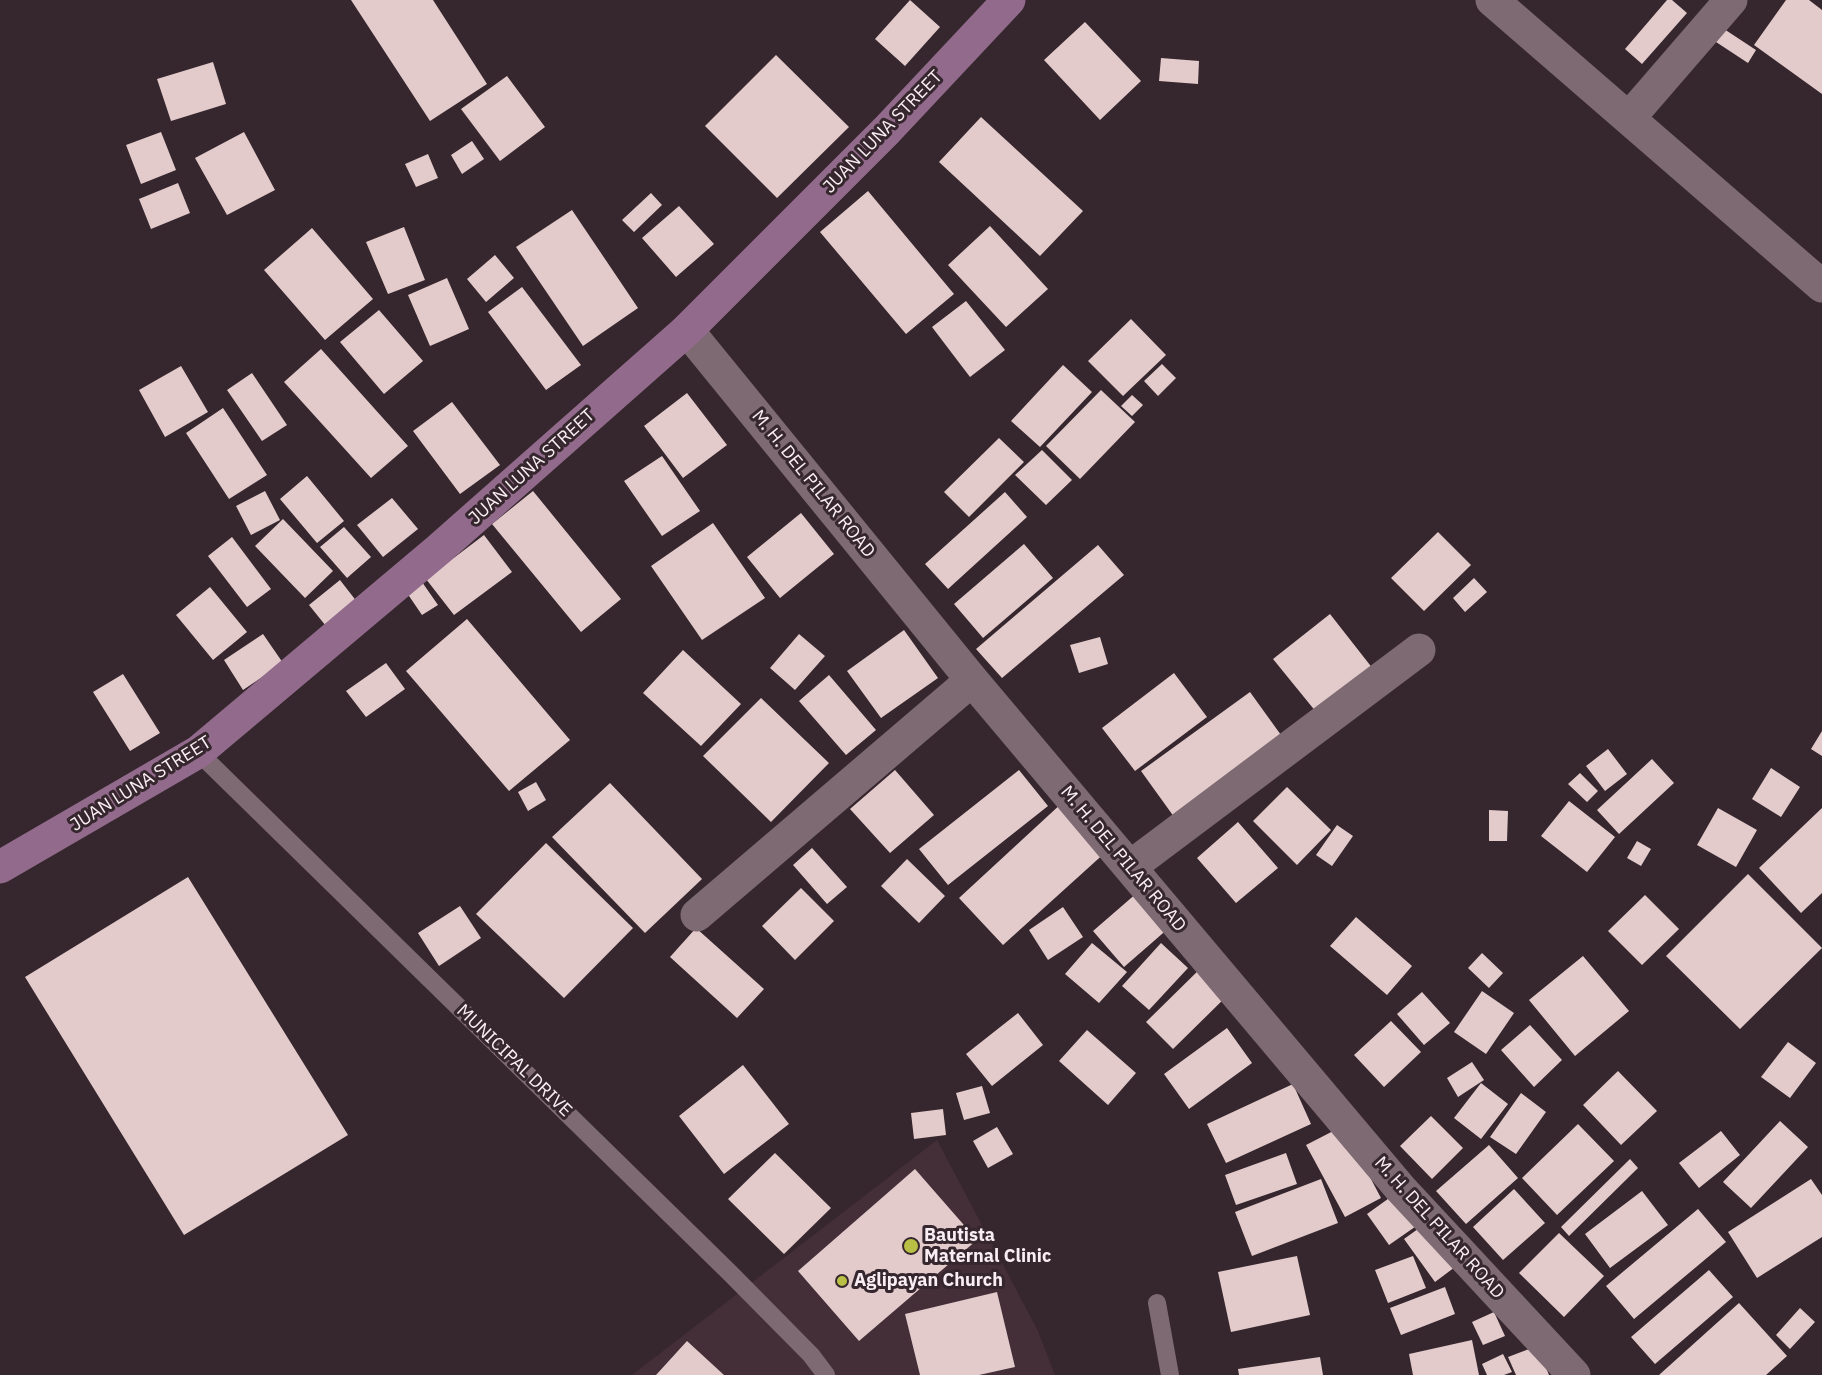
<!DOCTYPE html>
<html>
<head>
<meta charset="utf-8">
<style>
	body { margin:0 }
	canvas { display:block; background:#36262d }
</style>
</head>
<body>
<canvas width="1822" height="1375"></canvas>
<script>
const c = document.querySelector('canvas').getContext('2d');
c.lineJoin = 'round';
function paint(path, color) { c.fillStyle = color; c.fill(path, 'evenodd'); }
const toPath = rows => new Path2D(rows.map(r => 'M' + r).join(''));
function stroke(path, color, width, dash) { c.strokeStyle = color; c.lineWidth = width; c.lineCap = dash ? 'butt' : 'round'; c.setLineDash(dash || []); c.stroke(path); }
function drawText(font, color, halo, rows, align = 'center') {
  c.font = font + ' "IBM Plex Sans",sans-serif'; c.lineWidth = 6; c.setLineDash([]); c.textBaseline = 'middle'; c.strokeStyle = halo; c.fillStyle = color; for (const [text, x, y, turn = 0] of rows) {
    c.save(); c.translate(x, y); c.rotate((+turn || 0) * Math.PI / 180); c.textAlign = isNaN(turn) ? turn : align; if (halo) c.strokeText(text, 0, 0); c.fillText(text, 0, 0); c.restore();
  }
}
const built = toPath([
	[937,1140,1038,1331,1055,1375,632,1375]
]);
const building = toPath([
	[351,0,433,0,487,84,430,121],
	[910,0,940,27,905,66,875,39],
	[1667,0,1672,0,1687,13,1642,64,1625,49],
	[1786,0,1809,0,1822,10,1822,94,1754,45],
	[1085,22,1141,81,1100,120,1044,60],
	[1724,29,1756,50,1748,63,1716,42],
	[776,55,849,127,777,198,705,126],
	[1161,58,1199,61,1198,84,1159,81],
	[213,62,226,104,171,121,157,79],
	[507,76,545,127,500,161,461,109],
	[981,117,1083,211,1040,256,939,162],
	[161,132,176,170,141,184,126,145],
	[244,132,275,190,227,215,195,158],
	[472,141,484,159,462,174,451,155],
	[428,154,438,178,416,187,405,164],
	[178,183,190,213,151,229,139,199],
	[868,191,954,294,906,334,820,232],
	[651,193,662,205,634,232,622,220],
	[679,206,714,244,676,277,642,238],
	[572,210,638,308,583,346,516,247],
	[990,226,1048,289,1006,327,948,265],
	[404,227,425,280,388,294,366,242],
	[312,228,373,299,325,340,264,270],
	[495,255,514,278,486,302,467,279],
	[447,278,469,329,430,346,408,295],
	[522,287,581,365,546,390,488,312],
	[966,301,1005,350,970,377,932,327],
	[379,310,423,361,384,394,340,342],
	[1131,319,1166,355,1123,396,1088,361],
	[321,349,408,446,371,478,284,382],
	[1162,364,1176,378,1158,396,1144,381],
	[1063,365,1092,392,1040,447,1011,421],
	[181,366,208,412,165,437,139,390],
	[252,373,287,425,262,441,227,390],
	[1101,390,1135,422,1080,479,1046,446],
	[687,393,727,445,683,478,644,426],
	[1132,395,1143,405,1132,416,1121,406],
	[452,402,500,465,460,494,413,431],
	[223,408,267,475,229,499,186,433],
	[999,438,1024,462,969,517,944,492],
	[1042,450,1072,480,1046,505,1015,475],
	[662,456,700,511,662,536,624,481],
	[307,476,344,521,317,543,280,499],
	[265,491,280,520,251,535,236,506],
	[533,491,621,599,581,632,492,524],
	[1005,492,1027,517,948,589,925,564],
	[392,498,418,529,383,557,357,525],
	[801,513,834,554,780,598,747,557],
	[283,519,333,571,305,598,255,546],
	[713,523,765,598,702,640,651,566],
	[344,527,371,557,347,578,320,547],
	[1438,532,1471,565,1424,611,1391,578],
	[484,535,512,572,454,615,426,579],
	[232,537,271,589,247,607,208,556],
	[1024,544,1053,578,983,638,954,604],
	[1098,545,1124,575,1002,678,976,649],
	[1474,578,1487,592,1465,612,1453,598],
	[340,580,361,607,330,631,309,605],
	[422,582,438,605,422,615,407,593],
	[210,587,247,632,213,660,176,615],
	[1330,614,1377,674,1321,718,1273,659],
	[467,619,570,740,509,791,406,671],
	[904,630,938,678,881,718,847,671],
	[263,634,283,663,243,690,224,660],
	[799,634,825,656,795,690,770,668],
	[1100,637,1108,664,1079,673,1070,645],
	[683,650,741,704,701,746,643,693],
	[386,663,405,689,366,717,346,691],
	[1174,673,1207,717,1135,771,1102,728],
	[123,674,160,733,130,751,93,692],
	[829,675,876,730,846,755,799,701],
	[1250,692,1286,742,1177,821,1141,771],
	[761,698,829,763,771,822,703,756],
	[1822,731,1822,756,1811,749],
	[1608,749,1627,774,1605,791,1586,766],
	[1652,759,1674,783,1619,834,1597,810],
	[1771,768,1800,787,1781,817,1752,799],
	[895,770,934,815,890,853,850,809],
	[1019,770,1048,806,948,885,919,849],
	[1580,773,1598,791,1587,802,1568,784],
	[536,782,546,800,528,811,518,792],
	[610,783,702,879,645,933,552,837],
	[1287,787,1331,830,1297,865,1253,821],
	[1569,801,1615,837,1587,872,1541,836],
	[1063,802,1108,850,1003,945,959,898],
	[1718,808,1757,830,1736,867,1697,845],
	[1822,808,1822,893,1801,913,1759,868],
	[1489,810,1508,811,1507,841,1489,841],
	[1238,822,1278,868,1236,903,1197,858],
	[1337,825,1353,836,1332,866,1316,855],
	[1637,841,1651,849,1641,866,1627,858],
	[546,843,633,928,564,998,476,914],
	[812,848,847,887,827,904,793,865],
	[907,859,945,896,919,923,881,886],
	[1748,874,1822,948,1740,1029,1666,956],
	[188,877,348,1135,184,1235,25,977],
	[801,888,834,921,795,960,762,926],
	[1138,892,1170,927,1124,967,1093,931],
	[1645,895,1679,929,1642,965,1608,931],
	[460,906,481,938,439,966,418,933],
	[1063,907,1083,937,1048,960,1029,930],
	[1356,917,1412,966,1387,995,1330,946],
	[696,928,764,989,737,1018,670,957],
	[1092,943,1127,972,1099,1003,1065,974],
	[1161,943,1188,968,1149,1010,1122,986],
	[1482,953,1503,973,1489,988,1468,968],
	[1583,956,1629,1011,1575,1056,1529,1000],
	[1205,964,1232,991,1173,1049,1146,1022],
	[1482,991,1514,1013,1486,1054,1454,1032],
	[1422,992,1450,1023,1424,1045,1397,1014],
	[1018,1013,1043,1045,992,1086,966,1054],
	[1391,1021,1421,1052,1384,1087,1354,1055],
	[1530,1025,1562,1060,1534,1087,1501,1050],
	[1227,1028,1252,1063,1189,1109,1164,1074],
	[1087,1030,1136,1073,1108,1105,1059,1061],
	[1788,1042,1816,1063,1790,1098,1761,1077],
	[1472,1062,1484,1080,1458,1097,1447,1078],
	[743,1065,789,1124,724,1174,679,1116],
	[1618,1071,1657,1111,1621,1145,1583,1105],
	[1481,1083,1508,1104,1481,1139,1454,1118],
	[1293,1084,1311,1124,1226,1163,1207,1124],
	[982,1086,990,1113,964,1120,956,1093],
	[1521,1093,1546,1112,1516,1154,1490,1137],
	[943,1109,946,1135,914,1139,911,1113],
	[1431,1116,1463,1148,1432,1179,1400,1146],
	[1780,1121,1808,1147,1751,1208,1723,1182],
	[1578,1124,1614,1161,1557,1215,1522,1178],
	[1343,1126,1381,1198,1345,1217,1306,1145],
	[997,1127,1013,1154,988,1168,973,1141],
	[1721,1131,1740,1155,1699,1188,1679,1163],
	[1489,1145,1518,1178,1466,1224,1436,1191],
	[775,1153,831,1208,784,1254,728,1199],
	[1286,1153,1297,1184,1236,1205,1225,1175],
	[1630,1159,1638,1168,1569,1236,1561,1227],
	[915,1169,977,1240,859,1341,798,1271],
	[1321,1179,1338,1223,1252,1256,1235,1212],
	[1811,1179,1822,1195,1822,1237,1757,1278,1728,1232],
	[1514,1189,1545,1223,1503,1260,1473,1227],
	[1399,1191,1422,1222,1389,1245,1367,1214],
	[1642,1191,1668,1225,1610,1268,1585,1234],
	[1698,1209,1726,1242,1634,1319,1606,1286],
	[1429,1221,1459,1264,1435,1282,1404,1239],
	[1559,1233,1604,1276,1564,1317,1519,1273],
	[1297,1256,1310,1315,1231,1332,1218,1272],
	[1413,1256,1426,1288,1388,1303,1375,1270],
	[1709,1270,1733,1297,1655,1364,1631,1337],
	[1445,1287,1455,1314,1401,1335,1390,1308],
	[997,1292,1015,1367,979,1375,920,1375,905,1314],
	[1739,1303,1787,1356,1766,1375,1659,1375],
	[1800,1308,1815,1322,1790,1349,1776,1335],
	[1494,1312,1505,1336,1483,1345,1472,1322],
	[1472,1340,1479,1375,1413,1375,1409,1354],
	[687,1341,724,1375,656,1375],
	[1537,1346,1549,1375,1516,1375,1508,1357],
	[1503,1354,1512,1372,1504,1375,1487,1375,1482,1364],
	[1320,1357,1323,1375,1239,1375,1238,1369]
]);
const lane = toPath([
	[198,752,730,1273,811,1355,826,1375],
	[1157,1303,1170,1375]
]);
const street = toPath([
	[1492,0,1822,286],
	[1629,118,1731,0],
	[687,330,972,680,1400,1188,1574,1375],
	[1130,867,1419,650],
	[697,915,972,680]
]);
const secondary = toPath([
	[0,867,198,752,438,550,687,330,887,130,1009,0]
]);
const markers = [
	[911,1246,8,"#bac045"],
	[842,1281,6,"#bac045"]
];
const streetNames = [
	["JUAN LUNA STREET",883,132,-46],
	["JUAN LUNA STREET",532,467,-42],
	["M. H. DEL PILAR ROAD",813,484,51],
	["JUAN LUNA STREET",141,784,-32],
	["M. H. DEL PILAR ROAD",1123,859,50],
	["MUNICIPAL DRIVE",514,1061,44],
	["M. H. DEL PILAR ROAD",1439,1228,48]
];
const poiNames = [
	["Bautista",924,1236],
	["Maternal Clinic",924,1257],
	["Aglipayan Church",854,1281]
];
paint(built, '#442e38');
paint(building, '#e3cbcc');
stroke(lane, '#7d6a72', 18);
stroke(street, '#7d6a72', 33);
stroke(secondary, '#926b8c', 33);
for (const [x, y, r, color] of markers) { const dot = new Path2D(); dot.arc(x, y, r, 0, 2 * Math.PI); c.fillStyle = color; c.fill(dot); stroke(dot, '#36262d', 2); }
drawText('18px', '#f9eef3', '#36262d', streetNames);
drawText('bold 18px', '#f9eef3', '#36262d', poiNames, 'left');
</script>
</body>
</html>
